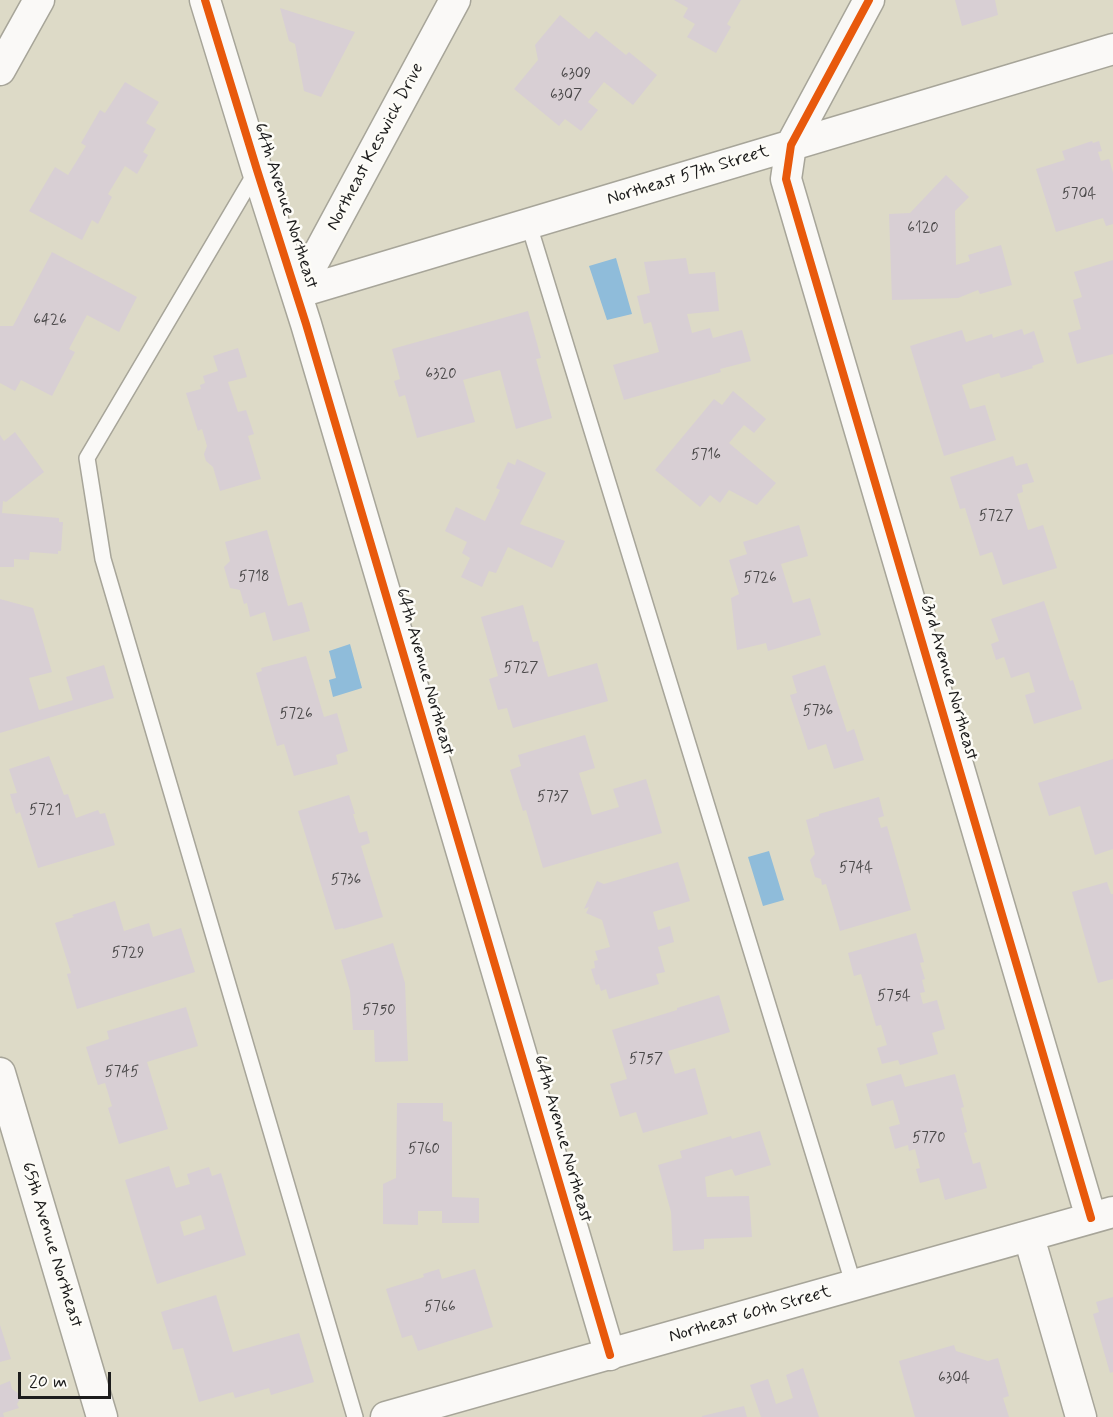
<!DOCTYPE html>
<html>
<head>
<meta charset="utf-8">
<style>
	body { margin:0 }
	#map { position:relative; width:1113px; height:1417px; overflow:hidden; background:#dddac7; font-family:Mynerve,sans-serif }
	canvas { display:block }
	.scale { position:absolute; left:18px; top:1372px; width:93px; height:27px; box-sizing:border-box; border:3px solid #1c1c1c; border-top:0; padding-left:8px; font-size:18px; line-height:21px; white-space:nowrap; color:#1c1c1c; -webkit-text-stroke:4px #fdfcf7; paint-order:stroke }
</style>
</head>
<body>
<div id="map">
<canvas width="1113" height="1417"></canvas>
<div class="scale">20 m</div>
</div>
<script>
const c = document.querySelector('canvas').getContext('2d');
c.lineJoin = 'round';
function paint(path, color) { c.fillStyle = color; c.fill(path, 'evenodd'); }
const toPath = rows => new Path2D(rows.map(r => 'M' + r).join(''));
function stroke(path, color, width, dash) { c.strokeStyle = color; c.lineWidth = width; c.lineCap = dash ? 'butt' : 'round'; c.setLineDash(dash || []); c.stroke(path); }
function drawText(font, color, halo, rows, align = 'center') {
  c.font = font + ' Mynerve,sans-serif'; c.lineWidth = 5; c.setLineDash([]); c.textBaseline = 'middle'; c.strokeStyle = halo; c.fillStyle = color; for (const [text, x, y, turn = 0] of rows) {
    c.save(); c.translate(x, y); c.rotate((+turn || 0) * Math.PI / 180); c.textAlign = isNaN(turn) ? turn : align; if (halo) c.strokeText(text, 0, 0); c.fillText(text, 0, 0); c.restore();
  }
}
const water = toPath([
	[616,258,632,314,607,320,589,266],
	[350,644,362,688,333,697,329,680,336,678,329,651],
	[769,851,784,900,763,906,748,857]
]);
const building = toPath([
	[674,0,741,0,727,24,731,27,716,53,687,37,695,24,683,17,688,8],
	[955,0,995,0,998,15,962,26],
	[280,8,355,32,321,97,304,91,295,44,289,41],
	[560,15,589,39,596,31,626,55,629,52,657,75,633,105,604,82,588,102,598,110,581,131,565,119,559,126,514,89,538,60,535,45],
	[125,82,159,102,146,123,156,129,143,152,148,155,137,174,125,166,108,194,112,197,98,224,92,220,82,240,29,211,55,167,68,175,86,146,81,143,100,110,105,113],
	[1092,141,1093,143,1099,141,1102,151,1098,152,1101,161,1109,159,1113,173,1113,224,1106,226,1103,218,1056,232,1036,169,1065,160,1062,151],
	[946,175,969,197,955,211,956,265,970,261,968,255,1001,245,1012,285,980,294,978,290,958,298,892,300,889,214,910,213],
	[52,252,137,297,119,332,87,315,69,349,75,352,52,396,21,380,15,391,0,383,0,326,13,326],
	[686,258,689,274,715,272,719,311,687,314,692,333,710,328,713,338,742,330,751,361,720,369,721,372,624,400,613,365,659,352,651,322,644,324,637,296,650,293,644,262],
	[1113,260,1113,354,1077,364,1068,333,1081,329,1073,300,1082,297,1074,272],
	[528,311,541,358,536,359,552,418,516,429,500,370,463,380,475,422,417,438,405,395,399,397,394,381,400,379,392,349],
	[1022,329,1024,335,1034,331,1044,362,1032,366,1033,368,1001,378,999,373,962,385,970,409,985,405,996,440,944,456,910,346,962,330,966,342,992,334,993,338],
	[238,348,247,377,228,382,238,412,246,410,254,434,248,436,261,479,220,491,213,467,206,461,204,454,207,446,202,429,198,431,186,393,201,389,200,385,205,383,203,376,218,371,213,356],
	[733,391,766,419,754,433,744,425,729,443,776,483,757,505,729,490,720,503,710,495,700,507,655,470,714,399,722,405],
	[15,432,44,472,6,502,3,501,2,513,59,518,59,522,63,522,61,551,58,551,58,554,30,552,29,560,14,559,14,567,0,567,0,435,4,441],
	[1013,456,1016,466,1027,463,1034,482,1022,485,1023,492,1017,494,1028,530,1043,525,1057,568,1003,585,992,552,980,556,965,508,960,509,950,477],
	[517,459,546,473,520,524,565,541,552,568,508,547,496,573,489,571,482,587,461,577,470,558,462,553,467,542,445,531,456,507,485,521,500,490,496,488,508,462,515,465],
	[799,525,808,556,781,564,793,603,810,598,821,635,768,651,766,643,737,650,731,598,739,594,729,560,747,554,743,542],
	[267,530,288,606,302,602,310,631,273,641,265,612,250,617,247,603,244,604,240,590,230,588,224,567,230,561,225,542],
	[0,599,33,608,52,672,29,678,39,710,73,700,66,677,104,665,114,698,0,733],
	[1044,601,1070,681,1073,680,1082,709,1034,724,1025,695,1035,692,1029,672,1011,678,1004,657,996,660,991,644,999,641,991,619],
	[523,605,533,642,538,641,548,677,597,663,608,701,513,728,507,708,498,710,489,679,498,676,481,617],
	[306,656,324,717,337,713,348,751,336,755,338,764,294,776,284,744,277,746,256,673,262,671,261,668],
	[825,665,847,732,854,729,864,760,834,769,826,744,808,750,790,695,797,693,792,676],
	[585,735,595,768,579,773,592,815,619,807,613,789,646,779,662,833,543,868,526,810,523,811,510,770,521,766,518,755],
	[49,756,64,795,68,794,76,818,98,810,100,814,105,813,115,845,38,868,20,812,16,814,10,794,17,793,9,769],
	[1113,759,1113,849,1095,855,1080,806,1049,816,1038,783],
	[349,795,355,814,353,814,359,833,367,831,370,843,361,846,383,917,343,929,343,928,335,930,298,811],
	[879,797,884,816,878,818,881,828,887,826,911,910,840,931,826,884,822,885,821,879,815,877,810,860,815,854,806,820,819,816,819,814],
	[678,862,690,901,653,912,658,930,670,926,674,942,658,947,665,972,656,974,659,984,609,999,606,989,601,991,599,984,596,985,591,969,595,968,594,961,598,960,595,951,610,947,602,920,586,913,589,907,584,909,597,881,604,884],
	[1107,882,1111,894,1113,894,1113,979,1098,983,1072,892],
	[115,901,124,931,149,923,153,937,181,928,195,972,77,1009,67,974,71,973,55,923,74,917,72,915],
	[916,933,924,962,920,963,925,979,922,980,925,992,920,993,923,1004,937,1000,945,1029,932,1033,938,1054,900,1065,898,1060,882,1064,877,1048,887,1045,881,1025,876,1026,861,974,854,976,848,953],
	[393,943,405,983,408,1061,375,1062,374,1030,353,1030,350,991,341,960],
	[719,995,730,1032,668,1051,675,1074,695,1068,708,1114,643,1133,636,1112,620,1117,610,1084,627,1079,612,1030,677,1010,677,1008],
	[186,1007,198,1046,147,1062,168,1129,119,1144,108,1108,112,1106,105,1083,98,1085,86,1047,109,1039,107,1031],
	[901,1074,905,1087,955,1074,964,1107,961,1108,967,1132,964,1133,973,1164,980,1162,987,1188,945,1200,939,1178,920,1183,916,1169,920,1168,915,1149,909,1151,908,1145,895,1149,889,1127,900,1124,893,1100,872,1106,866,1084],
	[397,1103,443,1103,443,1121,452,1122,452,1197,479,1198,479,1223,442,1223,442,1211,418,1211,418,1225,383,1224,383,1184,396,1178],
	[760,1131,771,1165,735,1176,732,1169,705,1177,707,1197,749,1196,752,1237,704,1239,704,1249,673,1251,671,1212,658,1165,682,1158,680,1151,731,1136,732,1139],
	[169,1166,176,1188,190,1184,187,1174,209,1167,212,1176,221,1173,246,1255,157,1284,125,1180],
	[201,1215,205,1229,184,1236,180,1222],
	[439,1269,442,1279,475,1269,493,1327,418,1351,412,1335,402,1338,386,1289,424,1277,423,1274],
	[216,1295,233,1352,299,1333,314,1382,271,1395,269,1388,235,1398,233,1392,199,1402,183,1348,173,1350,161,1312],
	[1113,1297,1113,1372,1110,1373,1093,1314,1099,1312,1096,1302],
	[0,1325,11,1359,0,1362],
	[954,1345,956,1351,988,1361,998,1358,1009,1396,1003,1398,1009,1417,915,1417,899,1361],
	[803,1368,819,1417,761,1417,750,1385,768,1379,776,1404,793,1398,786,1375],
	[10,1381,12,1389,19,1394,20,1399,17,1404,19,1408,3,1413,4,1417,0,1417,0,1385],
	[744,1406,747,1417,702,1417,702,1416]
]);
const lane = toPath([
	[257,170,87,458,103,559,355,1417],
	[529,225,854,1286]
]);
const street = toPath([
	[205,0,257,170,306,324,610,1355],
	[869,0,791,145,786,179,1091,1218],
	[0,70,39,0],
	[297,293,1113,49],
	[297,293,455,0],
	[0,1073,102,1417],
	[1029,1237,1081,1417],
	[386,1417,1113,1212]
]);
const cycleway = toPath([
	[205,0,257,170,306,324,610,1355],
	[869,0,791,145,786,179,1091,1218]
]);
const numberNames = [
	["6309",576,75],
	["6307",566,96],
	["5704",1079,195],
	["6120",923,229],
	["6426",50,321],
	["6320",441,375],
	["5716",706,456],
	["5727",996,517],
	["5718",254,578],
	["5726",760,579],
	["5727",521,669],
	["5736",818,712],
	["5726",296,715],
	["5737",553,798],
	["5721",45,811],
	["5744",856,869],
	["5736",346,881],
	["5729",128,954],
	["5754",894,997],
	["5750",379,1011],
	["5757",646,1060],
	["5745",122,1073],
	["5770",929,1139],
	["5760",424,1150],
	["5766",440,1308],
	["6304",954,1379]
];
const streetNames = [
	["Northeast Keswick Drive",376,147,-62],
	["Northeast 57th Street",688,176,-17],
	["64th Avenue Northeast",285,206,72],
	["64th Avenue Northeast",424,672,74],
	["63rd Avenue Northeast",948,678,74],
	["64th Avenue Northeast",562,1139,74],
	["65th Avenue Northeast",51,1245,73],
	["Northeast 60th Street",750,1315,-16]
];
paint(water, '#8fbcda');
paint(building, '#d8cfd4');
stroke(lane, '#a7a599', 18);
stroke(street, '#a7a599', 33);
stroke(lane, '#faf9f7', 15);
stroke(street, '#faf9f7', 30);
stroke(cycleway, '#e8590c', 8);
drawText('15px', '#4b494a', null, numberNames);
drawText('18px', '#1c1c1c', '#fdfcf7', streetNames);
</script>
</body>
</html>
